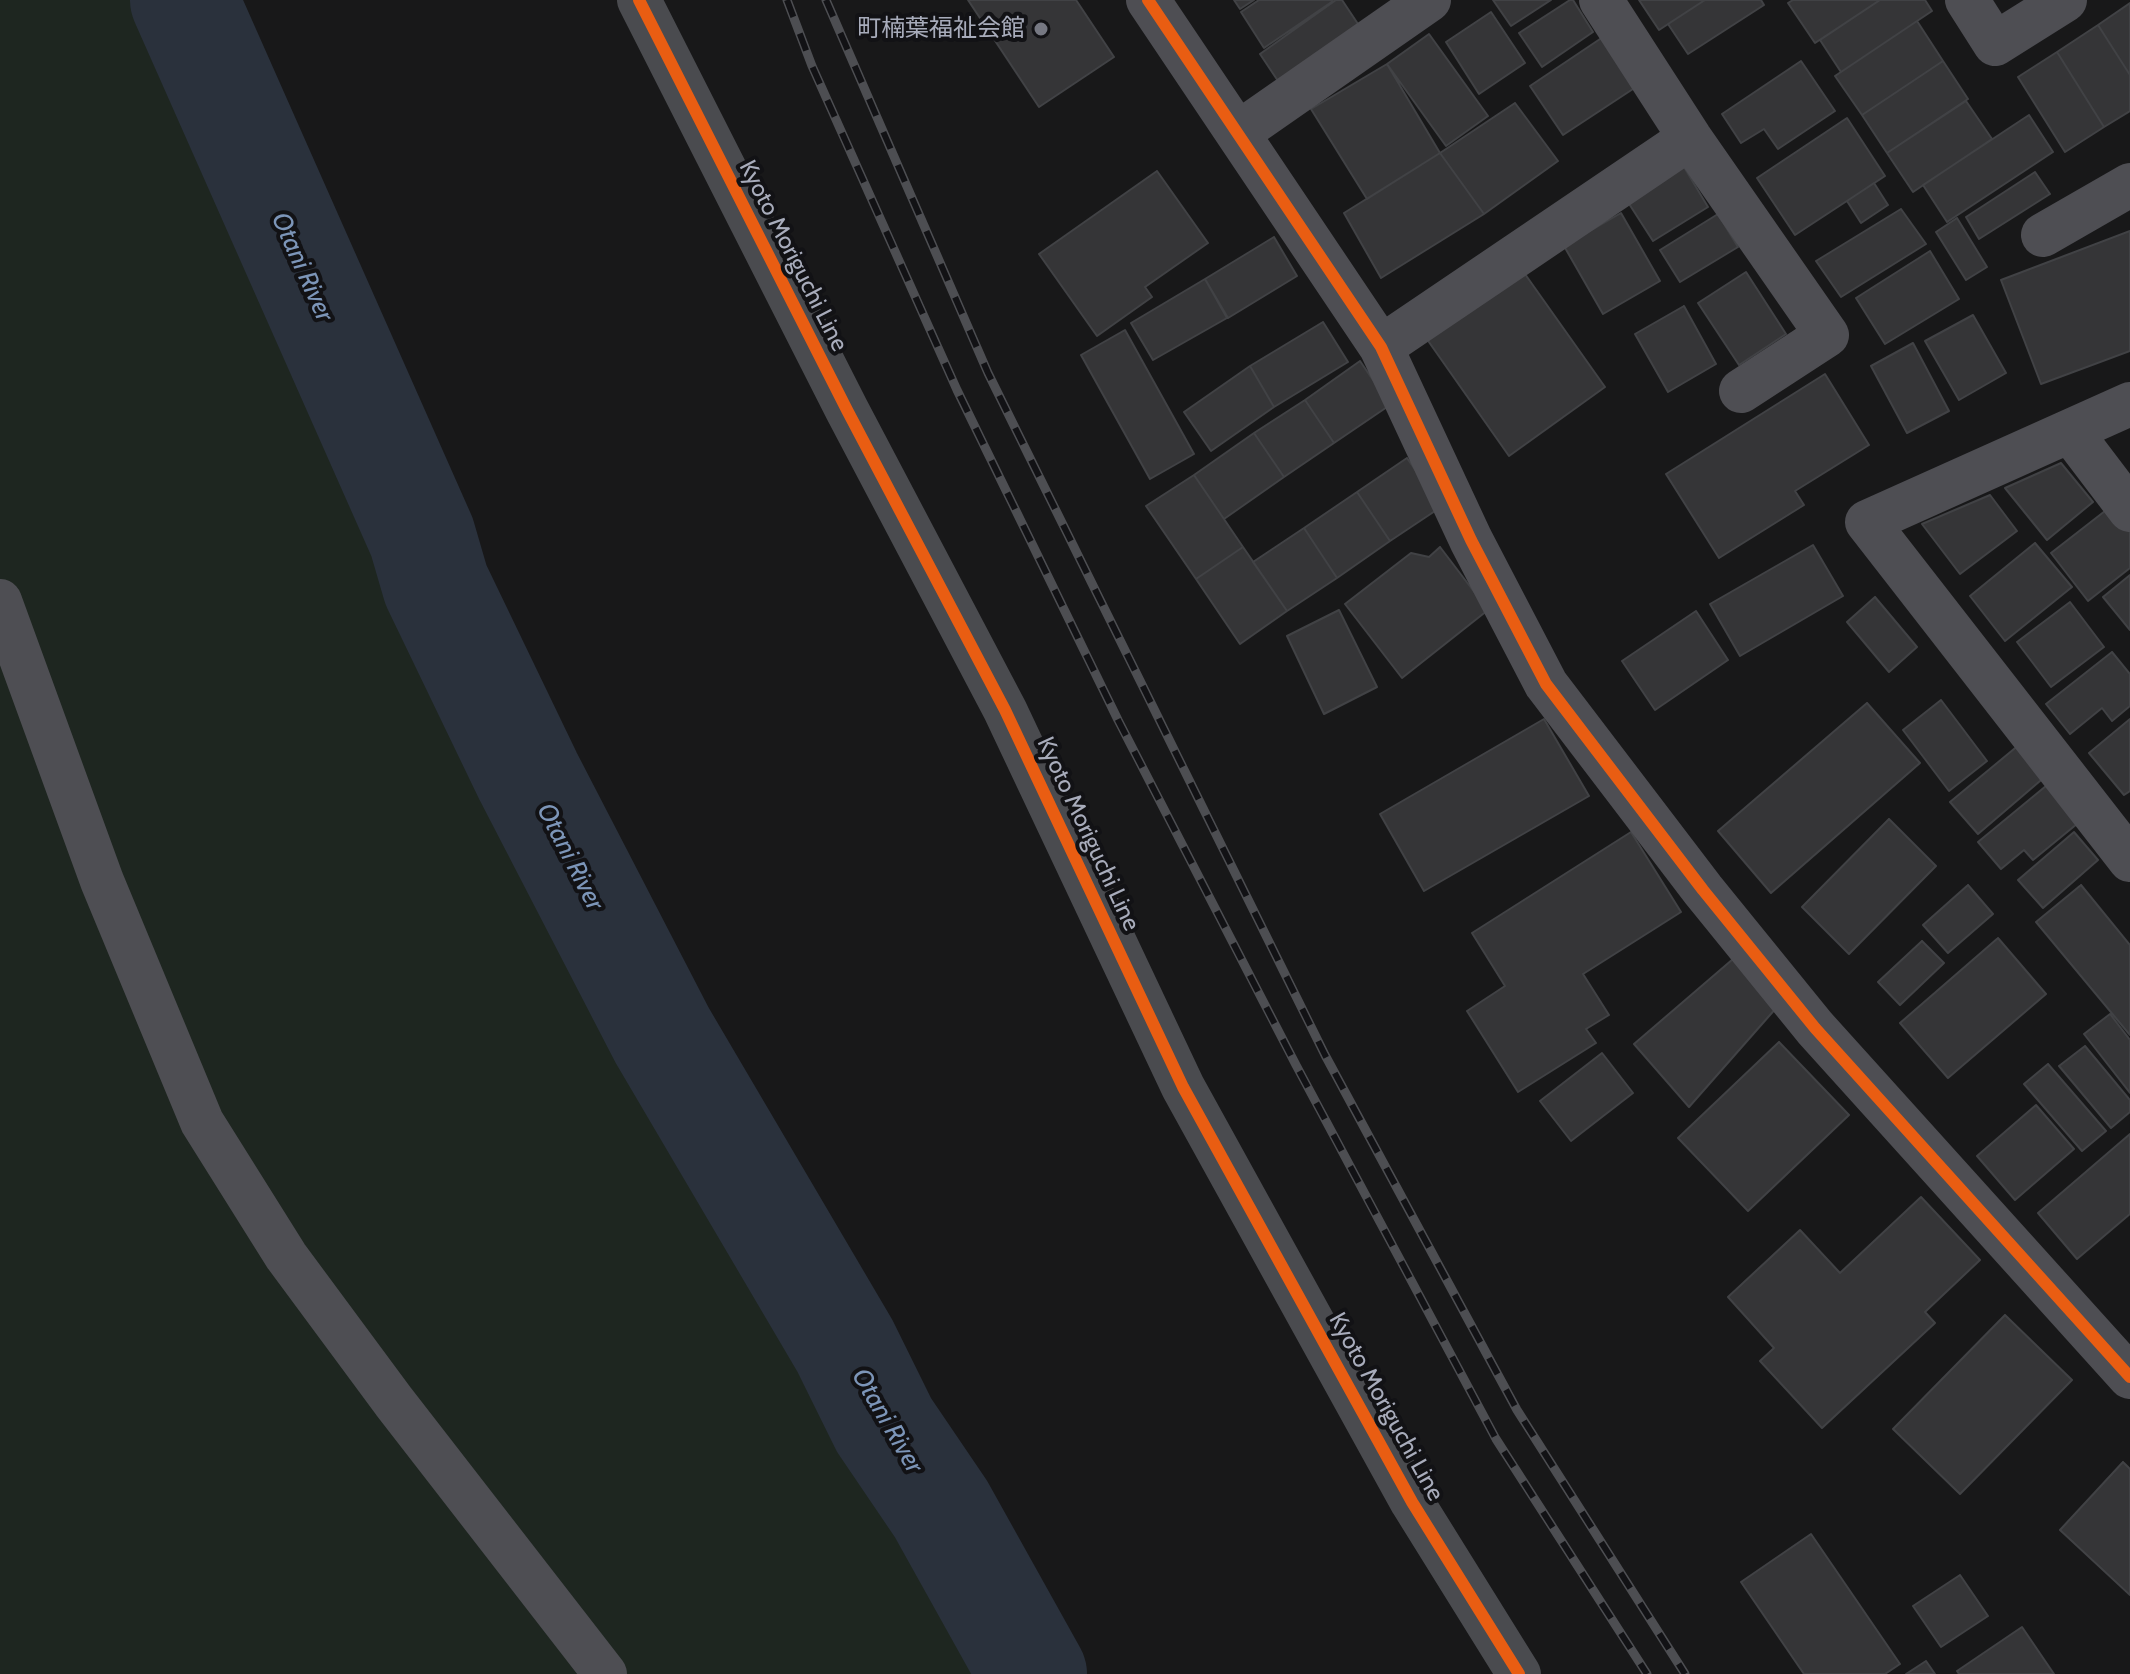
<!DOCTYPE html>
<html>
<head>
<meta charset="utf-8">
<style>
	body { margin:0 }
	canvas { display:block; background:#181819 }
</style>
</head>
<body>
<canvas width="2130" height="1674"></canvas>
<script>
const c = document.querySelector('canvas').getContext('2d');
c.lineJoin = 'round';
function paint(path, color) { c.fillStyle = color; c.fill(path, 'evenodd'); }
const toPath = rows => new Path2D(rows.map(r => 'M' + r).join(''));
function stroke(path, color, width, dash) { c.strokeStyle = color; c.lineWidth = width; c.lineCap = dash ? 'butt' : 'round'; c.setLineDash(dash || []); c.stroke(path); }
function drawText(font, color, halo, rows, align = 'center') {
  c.font = font + ' Cabin,"Noto Sans JP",sans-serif'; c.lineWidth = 8; c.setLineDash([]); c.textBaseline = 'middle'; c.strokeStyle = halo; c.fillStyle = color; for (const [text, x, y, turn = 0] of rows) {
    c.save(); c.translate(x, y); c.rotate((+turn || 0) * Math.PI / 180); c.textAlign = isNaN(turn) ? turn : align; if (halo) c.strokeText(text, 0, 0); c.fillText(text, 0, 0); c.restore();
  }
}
const green = toPath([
	[0,0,137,0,584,985,973,1674,0,1674]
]);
const river = toPath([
	[184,0,422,537,436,585,528,776,662,1035,845,1346,884,1425,941,1509,1033,1674]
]);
const building = toPath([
	[968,0,1076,0,1114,57,1039,107,968,0],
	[1234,0,1254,0,1240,9,1234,0],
	[1259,0,1332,0,1333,1,1264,48,1241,12,1259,0],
	[1336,0,1342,0,1360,27,1280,84,1260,54,1336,0],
	[1493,0,1551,0,1511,26,1493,0],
	[1570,0,1573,0,1593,32,1542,67,1519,33,1570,0],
	[1639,0,1705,0,1659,30,1639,0],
	[1705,0,1761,0,1764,5,1688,54,1668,24,1705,0],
	[1793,0,1880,0,1815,43,1788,3,1793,0],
	[1880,0,1925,0,1932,11,1841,72,1820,40,1880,0],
	[2130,3,2130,75,2098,25,2130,3],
	[1491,12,1525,63,1479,94,1446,42,1491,12],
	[1917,21,1943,61,1862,115,1835,76,1917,21],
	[2098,25,2130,75,2130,111,2104,127,2057,52,2098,25],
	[1429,34,1488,116,1446,146,1387,64,1429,34],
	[1603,37,1636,87,1563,135,1530,86,1603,37],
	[2057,52,2104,127,2065,152,2018,77,2057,52],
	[1801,61,1835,111,1778,149,1764,129,1741,143,1722,114,1801,61],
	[1943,61,1968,99,1887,153,1862,115,1943,61],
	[1387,64,1440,153,1367,199,1311,109,1387,64],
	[1966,101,1992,139,1913,192,1887,153,1966,101],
	[1515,103,1558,161,1484,214,1440,153,1515,103],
	[2029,115,2053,152,1947,222,1923,185,2029,115],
	[1847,118,1885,176,1795,235,1757,178,1847,118],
	[1440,153,1484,214,1381,278,1344,213,1440,153],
	[1681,162,1708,207,1653,241,1624,196,1681,162],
	[1157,171,1208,243,1145,287,1152,297,1097,336,1039,254,1157,171],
	[2035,172,2050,194,1979,239,1966,217,2035,172],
	[1874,183,1888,205,1861,223,1847,201,1874,183],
	[1901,209,1926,244,1841,297,1816,261,1901,209],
	[1621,213,1660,281,1603,314,1564,246,1621,213],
	[1718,214,1738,247,1680,282,1660,250,1718,214],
	[1957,218,1987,267,1966,280,1936,232,1957,218],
	[2130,231,2130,351,2041,384,2001,280,2130,231],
	[1274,237,1297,276,1228,318,1205,279,1274,237],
	[1930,251,1959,299,1885,344,1856,298,1930,251],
	[1520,267,1605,387,1509,456,1424,335,1520,267],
	[1746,272,1786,334,1739,365,1698,303,1746,272],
	[1205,279,1227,318,1153,360,1131,323,1205,279],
	[1684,306,1716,364,1668,392,1635,334,1684,306],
	[1973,315,2006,373,1959,400,1925,341,1973,315],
	[1323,322,1348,362,1274,407,1250,366,1323,322],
	[1125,330,1194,454,1150,479,1081,355,1125,330],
	[1913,343,1949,411,1907,433,1871,366,1913,343],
	[1360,361,1390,405,1334,443,1305,400,1360,361],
	[1250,366,1274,407,1211,451,1184,412,1250,366],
	[1825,374,1869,445,1795,491,1804,505,1719,558,1666,474,1825,374],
	[1305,400,1334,443,1284,477,1254,433,1305,400],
	[1254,433,1284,477,1224,519,1194,475,1254,433],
	[1407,458,1441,507,1390,541,1357,492,1407,458],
	[2061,463,2093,502,2047,540,2005,488,2061,463],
	[1194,475,1243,547,1196,579,1146,506,1194,475],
	[1357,492,1390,541,1337,578,1304,528,1357,492],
	[1990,495,2017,531,1960,574,1922,524,1990,495],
	[2114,504,2130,525,2130,568,2088,601,2051,553,2114,504],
	[1304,528,1337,578,1287,611,1253,562,1304,528],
	[2035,543,2072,587,2005,641,1970,596,2035,543],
	[1813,545,1843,596,1740,656,1710,604,1813,545],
	[1243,547,1287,611,1240,644,1196,579,1243,547],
	[1440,547,1488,610,1402,678,1345,604,1411,553,1429,557,1440,547],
	[2130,575,2130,630,2103,597,2130,575],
	[1875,597,1917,647,1889,672,1847,622,1875,597],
	[2070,602,2104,647,2051,687,2017,642,2070,602],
	[1339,610,1377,687,1324,714,1287,636,1339,610],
	[1696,611,1728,660,1655,710,1622,661,1696,611],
	[2112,652,2130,674,2130,706,2112,721,2102,708,2070,734,2046,704,2112,652],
	[1941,700,1987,761,1949,791,1903,730,1941,700],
	[1867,703,1920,763,1771,893,1718,831,1867,703],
	[1544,719,1589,796,1424,891,1380,814,1544,719],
	[2130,719,2130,791,2124,795,2089,753,2130,719],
	[2020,744,2047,775,1978,834,1950,802,2020,744],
	[2052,781,2083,819,2033,860,2024,850,2001,869,1978,842,2052,781],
	[1889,819,1936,866,1849,954,1802,907,1889,819],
	[1631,832,1681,912,1583,974,1609,1015,1586,1029,1596,1043,1518,1092,1467,1011,1505,986,1472,933,1631,832],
	[2074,832,2098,860,2043,908,2018,880,2074,832],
	[1968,885,1993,914,1948,953,1923,925,1968,885],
	[2081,885,2130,945,2130,1035,2036,922,2081,885],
	[1998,938,2046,994,1948,1078,1900,1023,1998,938],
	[1922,941,1944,963,1900,1005,1878,982,1922,941],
	[1733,959,1777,1007,1689,1107,1634,1044,1733,959],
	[2110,1014,2130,1040,2130,1093,2084,1034,2110,1014],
	[1779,1042,1849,1115,1748,1211,1678,1138,1779,1042],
	[2085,1046,2130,1100,2130,1112,2111,1128,2059,1066,2085,1046],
	[1602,1053,1633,1093,1571,1141,1540,1101,1602,1053],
	[2048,1064,2106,1131,2082,1151,2024,1084,2048,1064],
	[2036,1105,2074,1149,2015,1200,1977,1156,2036,1105],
	[2130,1134,2130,1214,2077,1259,2038,1213,2130,1134],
	[1921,1197,1980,1260,1925,1312,1935,1323,1822,1428,1760,1361,1774,1348,1728,1297,1800,1230,1840,1273,1921,1197],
	[2005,1315,2072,1380,1960,1494,1893,1429,2005,1315],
	[2123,1462,2130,1469,2130,1595,2060,1530,2123,1462],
	[1811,1534,1900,1664,1885,1674,1804,1674,1741,1582,1811,1534],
	[1960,1575,1988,1616,1941,1647,1913,1606,1960,1575],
	[2022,1627,2054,1674,1959,1674,1957,1671,2022,1627],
	[1926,1661,1935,1674,1906,1674,1926,1661]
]);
const minor = toPath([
	[1148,0,1381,347,1471,540,1546,684,1703,890,1815,1028,2130,1377],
	[1601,0,1690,138,1827,335,1741,391],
	[1967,0,1995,44,2065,0],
	[1238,133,1429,0],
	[2043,235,2130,185],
	[1381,347,1690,138],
	[2130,404,1867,522,2130,860],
	[2070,431,2130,510],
	[0,601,102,881,202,1122,286,1256,394,1402,605,1674]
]);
const major = toPath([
	[639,0,847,410,1005,710,1183,1087,1412,1502,1519,1674]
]);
const rail = toPath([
	[787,0,812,66,957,390,1118,720,1296,1065,1496,1439,1647,1674],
	[826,0,988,373,1325,1055,1517,1410,1685,1674]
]);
const cycleway = toPath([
	[639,0,847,410,1005,710,1183,1087,1412,1502,1519,1674],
	[1148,0,1381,347,1471,540,1546,684,1703,890,1815,1028,2130,1377]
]);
const markers = [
	[1041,29,8,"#767882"]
];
const poiNames = [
	["町楠葉福祉会館",1025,29]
];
const streetNames = [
	["Kyoto Moriguchi Line",793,256,63],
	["Kyoto Moriguchi Line",1088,834,65],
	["Kyoto Moriguchi Line",1386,1407,61]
];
const waterNames = [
	["Otani River",302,267,66],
	["Otani River",570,857,63],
	["Otani River",887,1421,60]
];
paint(green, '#1e2620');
stroke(river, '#2a313c', 108);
paint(building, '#353537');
stroke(building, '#414245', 2);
stroke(minor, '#4e4e53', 44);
stroke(major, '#4a4b4f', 44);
stroke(rail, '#4d4e52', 9);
stroke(rail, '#121215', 6, [18]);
stroke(cycleway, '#e95d12', 12);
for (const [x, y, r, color] of markers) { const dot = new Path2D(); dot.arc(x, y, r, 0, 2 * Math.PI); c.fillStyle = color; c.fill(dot); stroke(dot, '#121215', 3); }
drawText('24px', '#a8acbb', '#121215', poiNames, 'right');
drawText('24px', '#a8acbb', '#121215', streetNames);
drawText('italic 26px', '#7c95b8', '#121215', waterNames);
</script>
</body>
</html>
